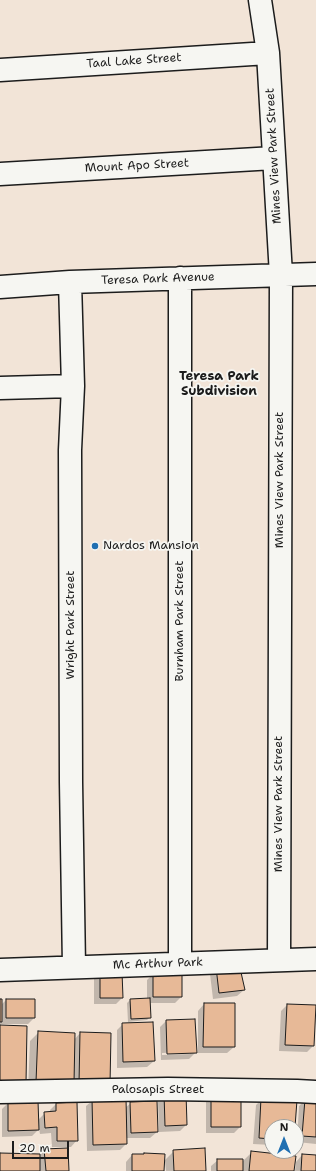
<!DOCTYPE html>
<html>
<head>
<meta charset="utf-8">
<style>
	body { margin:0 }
	#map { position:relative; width:316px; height:1171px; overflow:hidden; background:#f2e4d7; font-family:"Shantell Sans",sans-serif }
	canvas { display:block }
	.north { position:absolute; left:264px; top:1119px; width:40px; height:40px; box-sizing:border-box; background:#f6f6f2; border:1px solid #9f9f9c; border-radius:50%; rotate:0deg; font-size:11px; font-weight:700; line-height:16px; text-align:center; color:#1c1c1c }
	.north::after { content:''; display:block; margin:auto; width:14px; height:18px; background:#1f6fb2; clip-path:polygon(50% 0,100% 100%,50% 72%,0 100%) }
	.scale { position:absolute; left:12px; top:1141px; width:57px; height:18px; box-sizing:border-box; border:2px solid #1c1c1c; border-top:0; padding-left:5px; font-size:12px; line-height:14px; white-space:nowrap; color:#1c1c1c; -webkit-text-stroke:3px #f6f6f2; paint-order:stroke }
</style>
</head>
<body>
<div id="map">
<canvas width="316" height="1171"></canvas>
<div class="north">N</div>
<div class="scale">20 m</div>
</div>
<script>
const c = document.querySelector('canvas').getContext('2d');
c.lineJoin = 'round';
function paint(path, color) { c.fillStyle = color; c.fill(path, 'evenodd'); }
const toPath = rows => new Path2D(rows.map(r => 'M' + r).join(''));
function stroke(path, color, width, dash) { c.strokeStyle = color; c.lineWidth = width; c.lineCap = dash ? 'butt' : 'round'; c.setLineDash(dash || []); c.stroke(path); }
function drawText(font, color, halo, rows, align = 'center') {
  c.font = font + ' "Shantell Sans",sans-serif'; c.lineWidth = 3.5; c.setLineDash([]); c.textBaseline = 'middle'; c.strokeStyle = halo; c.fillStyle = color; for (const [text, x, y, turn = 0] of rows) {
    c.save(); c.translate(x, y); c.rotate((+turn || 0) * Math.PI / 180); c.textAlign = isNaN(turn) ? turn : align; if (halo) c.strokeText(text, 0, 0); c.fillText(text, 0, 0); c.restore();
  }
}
const shadow = toPath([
	[216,968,244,990,237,996,213,999,210,974],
	[100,973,122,998,116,1004,94,1004,94,979],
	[153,974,181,997,175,1003,149,1003,150,1017,147,1020,128,1022,127,1003,130,1000,147,999,147,980],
	[0,1000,1,1005,6,1000,34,1000,34,1018,28,1024,0,1024],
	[204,1004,234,1047,227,1053,198,1053,198,1011],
	[287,1005,313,1046,307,1052,279,1051,281,1011],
	[166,1021,196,1052,189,1059,161,1060,160,1027],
	[190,1052,190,1054,162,1055,162,1053],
	[152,1023,154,1061,147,1067,117,1068,117,1030,123,1024],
	[39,1032,74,1040,80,1033,109,1084,28,1090,30,1041],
	[165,1094,186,1125,180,1131,159,1132,158,1101],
	[212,1095,240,1127,234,1133,206,1133,206,1101],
	[262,1099,294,1127,272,1127,272,1145,253,1144,256,1105],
	[93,1100,125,1108,131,1103,157,1132,150,1138,126,1138,126,1144,120,1150,87,1151,86,1106],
	[305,1100,316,1100,316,1144,297,1142,299,1106],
	[8,1103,38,1120,45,1113,50,1112,50,1110,56,1104,77,1140,71,1147,52,1147,51,1133,40,1134,39,1129,32,1136,2,1137,2,1109],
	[45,1150,68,1171,0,1171,0,1154,40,1155],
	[174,1151,205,1171,166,1171,165,1162,163,1162,163,1171,126,1171,126,1162,132,1155,164,1161],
	[252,1152,293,1171,211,1171,211,1166,218,1160,242,1162],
	[302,1155,316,1156,316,1171,295,1171,296,1162]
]);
const building = toPath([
	[216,967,240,968,245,990,219,993,216,967],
	[100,972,122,972,123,998,100,998,100,972],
	[153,973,182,973,182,997,153,997,153,973],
	[150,998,151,1018,131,1019,130,999,150,998],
	[0,999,2,999,2,1022,0,1022,0,999],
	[6,999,35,999,35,1018,6,1018,6,999],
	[204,1003,235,1003,235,1047,203,1047,204,1003],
	[287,1004,316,1005,314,1046,285,1045,287,1004],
	[195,1019,197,1053,167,1054,166,1020,195,1019],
	[153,1022,155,1061,123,1062,122,1023,153,1022],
	[0,1025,27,1026,26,1083,0,1082,0,1025],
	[38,1031,75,1033,74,1083,36,1082,38,1031],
	[80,1032,111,1033,110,1085,79,1084,80,1032],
	[164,1093,186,1093,187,1125,165,1126,164,1093],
	[211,1094,241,1094,241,1127,211,1127,211,1094],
	[126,1098,127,1144,93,1145,92,1099,126,1098],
	[261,1098,297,1100,295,1127,272,1127,272,1139,259,1138,261,1098],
	[305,1099,316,1099,316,1137,302,1136,305,1099],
	[38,1101,39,1130,8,1131,8,1102,38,1101],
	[157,1101,158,1132,131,1133,130,1102,157,1101],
	[77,1102,78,1141,57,1141,57,1127,45,1128,44,1112,56,1111,56,1103,77,1102],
	[68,1148,69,1171,46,1171,44,1149,68,1148],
	[205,1148,206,1171,174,1171,173,1150,205,1148],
	[251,1151,296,1156,294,1171,249,1171,251,1151],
	[0,1153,40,1154,40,1171,0,1171,0,1153],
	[144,1153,165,1154,164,1171,132,1171,132,1154,144,1154,144,1153],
	[302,1154,316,1155,316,1171,301,1171,302,1154],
	[217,1159,243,1159,243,1171,217,1171,217,1159]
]);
const minor = toPath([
	[260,0,268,53,281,275,279,960],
	[0,70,268,53],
	[0,174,274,158],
	[180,278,180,963],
	[70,282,73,386,70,450,71,782,74,967],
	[0,287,70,282,316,274],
	[0,388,73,386],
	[0,970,316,959],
	[0,1092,168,1089,297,1091,316,1092]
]);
const markers = [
	[95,546,4,"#1f6fb2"]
];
const streetNames = [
	["Taal Lake Street",134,61,-4],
	["Mines View Park Street",274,156,-93],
	["Mount Apo Street",137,166,-3],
	["Teresa Park Avenue",158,279,-2],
	["Mines View Park Street",280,480,-90],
	["Burnham Park Street",180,621,-90],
	["Wright Park Street",71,625,-90],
	["Mines View Park Street",279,804,-90],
	["Mc Arthur Park",158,964,-2],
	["Palosapis Street",158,1090]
];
const poiNames = [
	["Nardos Mansion",103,546]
];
const neighbourhoodNames = [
	["Teresa Park",219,377],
	["Subdivision",219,392]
];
paint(shadow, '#0003');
paint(building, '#e7b997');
stroke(building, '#1c1c1c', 1);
stroke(minor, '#1c1c1c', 25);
stroke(minor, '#f6f6f2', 22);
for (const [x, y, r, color] of markers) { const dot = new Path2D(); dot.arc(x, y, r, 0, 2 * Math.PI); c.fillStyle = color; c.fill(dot); stroke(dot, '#f6f6f2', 1.5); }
drawText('12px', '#1c1c1c', '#f6f6f2', streetNames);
drawText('12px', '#1c1c1c', '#f6f6f2', poiNames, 'left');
drawText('bold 13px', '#1c1c1c', '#f6f6f2', neighbourhoodNames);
</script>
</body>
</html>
